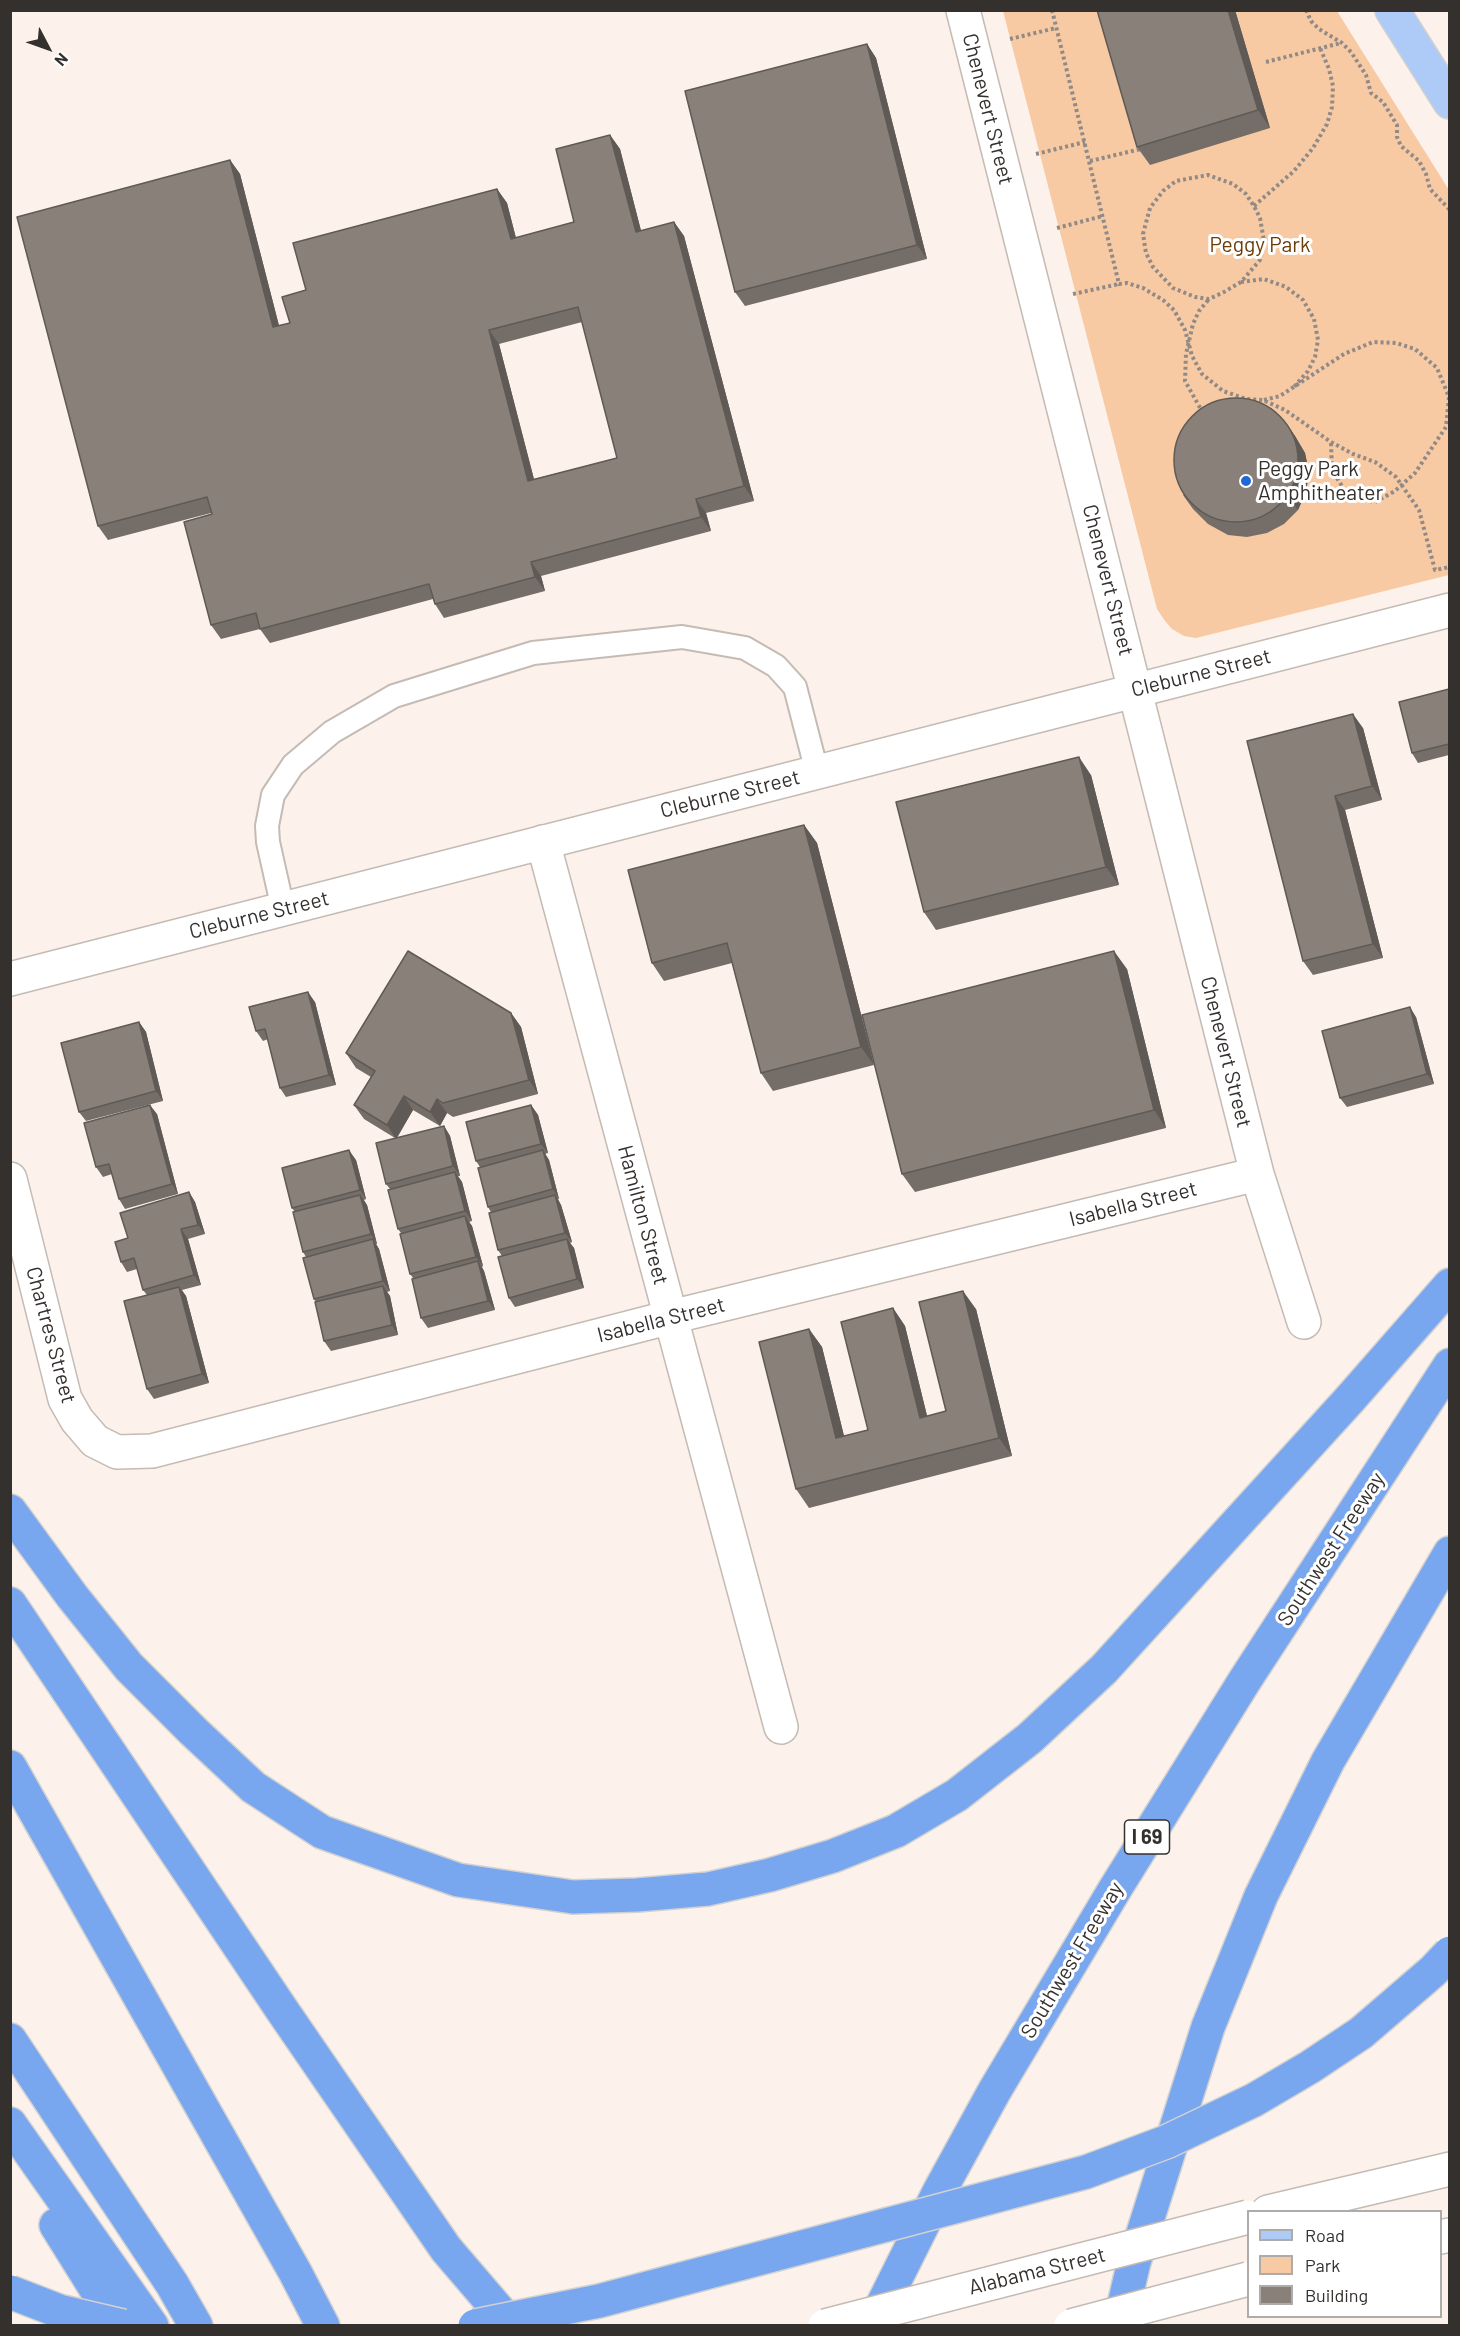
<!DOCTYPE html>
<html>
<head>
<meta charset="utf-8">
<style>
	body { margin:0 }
	#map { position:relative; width:1460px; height:2336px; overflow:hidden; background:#fcf2eb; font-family:Barlow,sans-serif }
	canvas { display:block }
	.frame { position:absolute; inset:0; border:12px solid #34302e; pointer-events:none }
	.legend { position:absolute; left:1247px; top:2210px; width:195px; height:108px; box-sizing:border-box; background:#fff; border:2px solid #aeacab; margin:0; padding:8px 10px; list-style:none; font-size:18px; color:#34302e }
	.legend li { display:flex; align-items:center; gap:12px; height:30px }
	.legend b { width:30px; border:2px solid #aeacab }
	.north { position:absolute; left:18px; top:18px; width:60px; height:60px; -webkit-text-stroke:4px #fff; paint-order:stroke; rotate:131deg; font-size:16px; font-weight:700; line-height:24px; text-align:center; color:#34302e }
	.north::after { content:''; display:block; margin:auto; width:21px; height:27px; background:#34302e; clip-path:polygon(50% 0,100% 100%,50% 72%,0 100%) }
</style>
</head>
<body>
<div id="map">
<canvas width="1460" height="2336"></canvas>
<div class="frame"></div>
<ul class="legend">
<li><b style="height:8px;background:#aecaf6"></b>Road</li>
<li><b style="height:16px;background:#f8caa3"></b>Park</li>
<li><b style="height:16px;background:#888079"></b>Building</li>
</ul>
<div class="north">N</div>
</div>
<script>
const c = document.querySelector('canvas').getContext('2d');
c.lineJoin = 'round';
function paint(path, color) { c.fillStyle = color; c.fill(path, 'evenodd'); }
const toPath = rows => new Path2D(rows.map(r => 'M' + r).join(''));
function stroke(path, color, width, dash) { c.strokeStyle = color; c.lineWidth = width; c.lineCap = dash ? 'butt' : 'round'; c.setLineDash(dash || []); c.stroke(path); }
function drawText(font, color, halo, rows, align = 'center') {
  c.font = font + ' Barlow,sans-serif'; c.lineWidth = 6; c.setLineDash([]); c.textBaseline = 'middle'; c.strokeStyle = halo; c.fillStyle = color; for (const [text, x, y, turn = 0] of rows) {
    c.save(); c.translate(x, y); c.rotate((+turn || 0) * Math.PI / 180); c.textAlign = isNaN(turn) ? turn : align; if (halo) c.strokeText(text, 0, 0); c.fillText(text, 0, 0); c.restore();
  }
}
const green = toPath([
	[1003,11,1337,11,1449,190,1449,575,1196,638,1184,636,1172,629,1165,621,1157,609]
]);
const path = toPath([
	[1052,10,1119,284,1127,283,1143,288,1163,300,1174,310,1185,330,1192,356,1202,374,1223,391,1246,399,1263,400,1285,410,1331,442,1353,454,1375,462,1396,477,1419,510,1435,570,1450,567],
	[1306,10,1311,21,1319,29,1342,43,1351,52,1366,75,1371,93,1383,102,1397,125,1397,137,1401,146,1419,161,1426,174,1430,189,1450,210],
	[1010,39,1056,28],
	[1266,62,1341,43],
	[1036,154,1085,142],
	[1090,161,1141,149],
	[1254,206,1294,171,1313,148,1327,124,1332,107,1333,86,1329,69,1320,48],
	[1057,228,1103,216],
	[1241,282,1224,292,1209,299,1195,297,1173,288,1153,267,1146,253,1143,234,1150,208,1163,191,1176,181,1208,175,1233,184,1246,194,1254,206,1260,218,1264,241,1260,260,1241,282,1264,279,1286,287,1303,300,1314,319,1318,340,1315,357,1308,371,1294,387],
	[1073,294,1119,284],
	[1264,400,1280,396,1344,354,1373,342,1396,343,1415,349,1437,368,1449,397,1446,427,1415,473,1395,491,1375,502,1359,499,1345,491,1332,470,1331,443],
	[1203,413,1185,381,1186,354,1193,324,1199,311,1209,299]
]);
const service = toPath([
	[283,909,268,842,267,826,273,795,293,765,332,732,394,696,533,653,682,637,745,648,776,666,795,687,817,772]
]);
const minor = toPath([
	[963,10,1257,1174,1304,1322],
	[543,842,781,1727],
	[10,1179,65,1399,77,1420,95,1441,117,1452,152,1451,671,1317,1257,1174]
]);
const tertiary = toPath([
	[1268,2212,1450,2169],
	[1440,2237,1450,2235]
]);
const secondary = toPath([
	[10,979,1450,610]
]);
const primary = toPath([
	[1392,10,1450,102]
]);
const motorway = toPath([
	[10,1511,72,1596,129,1667,193,1731,253,1787,322,1832,458,1880,573,1897,637,1895,708,1889,770,1875,833,1856,896,1831,957,1795,1030,1738,1104,1669,1350,1399,1450,1285],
	[10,1604,282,2010,446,2249,512,2326],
	[10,1767,295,2272,323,2326],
	[10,2040,172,2284,196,2326],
	[10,2124,152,2326],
	[56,2225,119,2326],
	[872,2326,939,2192,995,2090,1115,1889,1245,1680,1450,1365],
	[1119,2326,1134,2262,1208,2027,1261,1896,1328,1761,1450,1553]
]);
const tertiaryBridge = toPath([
	[825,2326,1248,2217],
	[1071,2326,1248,2279]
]);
const motorwayBridge = toPath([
	[10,2292,59,2311,123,2326],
	[475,2326,599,2301,1086,2172,1166,2142,1254,2100,1310,2067,1361,2033,1433,1971,1450,1953]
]);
const wall = toPath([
	[1097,10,1235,10,1270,128,1150,165,1137,147],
	[867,44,876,58,927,259,745,306,735,292],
	[610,135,620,149,641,231,674,222,684,236,754,501,706,513,711,531,541,576,545,591,444,618,435,604,433,599,270,643,260,629,221,639,211,625,211,513,108,540,98,526,230,160,240,174,279,326,290,323,306,290,497,189,507,203,516,238,574,222],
	[582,322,617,458,534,479,499,344],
	[1285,422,1295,436,1305,453,1309,472,1306,492,1298,510,1284,524,1267,533,1247,537,1228,535,1208,524,1193,509,1183,495],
	[1449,689,1449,755,1418,763,1412,753],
	[1363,728,1382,800,1345,810,1383,958,1313,975,1303,961,1247,741],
	[1091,775,1119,885,936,930,924,912],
	[804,825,817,843,874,1065,773,1091,761,1073,732,963,664,981,652,963],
	[1127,969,1166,1128,915,1192,902,1174],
	[315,1002,336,1085,286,1097,280,1088,268,1039,263,1041,256,1031],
	[511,1013,521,1027,538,1094,453,1117,447,1113,440,1126,413,1110,397,1138,444,1126,450,1136,460,1176,458,1176,462,1182,472,1221,469,1222,472,1226,483,1266,482,1267,484,1271,495,1310,428,1328,421,1318,413,1278,410,1274,401,1233,398,1229,390,1189,386,1184,395,1138,364,1119,354,1105,371,1077,356,1068,346,1053],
	[1416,1017,1434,1084,1347,1107,1340,1098],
	[139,1022,146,1032,163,1101,86,1121,79,1112],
	[531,1105,538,1115,548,1153,545,1154,549,1160,559,1199,558,1199,561,1205,572,1242,570,1243,574,1248,584,1288,515,1307,509,1298,502,1256,498,1250,491,1212,488,1207,480,1167,476,1161],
	[157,1114,178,1194,125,1209,119,1199,112,1174,103,1177,96,1167],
	[356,1160,366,1199,364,1200,367,1205,377,1244,376,1244,379,1249,390,1291,387,1292,390,1296,398,1335,331,1351,324,1341,316,1302,314,1299,306,1257,303,1252,295,1212,292,1208],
	[189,1192,195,1202,205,1234,188,1239,201,1285,182,1290,186,1296,209,1383,154,1399,147,1389,147,1295,143,1290,137,1269,127,1272,121,1262,128,1238],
	[893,1308,905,1326,927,1416,946,1411,976,1309,1012,1456,809,1508,796,1489,809,1329,822,1347,844,1436,868,1430]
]);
const shadedWall = toPath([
	[1228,10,1235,10,1270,128,1258,110],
	[867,44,876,58,927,259,917,245],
	[610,135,620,149,645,246,636,232],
	[230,160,240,174,283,341,273,327],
	[497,189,507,203,520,254,511,239],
	[674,222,684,236,754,501,744,486],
	[489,330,499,344,538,495,528,481],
	[1285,422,1295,436,1305,453,1309,472,1306,492,1298,510,1288,496],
	[696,499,706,513,711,531,701,517],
	[531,562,541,576,545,591,535,577],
	[1353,714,1363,728,1382,800,1372,786],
	[1079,757,1091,775,1119,885,1106,867],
	[1335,796,1345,810,1383,958,1373,944],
	[804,825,817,843,874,1065,861,1047],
	[1114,951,1127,969,1166,1128,1154,1110],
	[308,992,315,1002,336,1085,329,1075],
	[1410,1007,1416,1017,1434,1084,1427,1074],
	[511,1013,521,1027,538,1094,529,1080],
	[139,1022,146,1032,163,1101,156,1091],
	[404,1096,413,1110,396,1139,387,1125],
	[437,1099,447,1113,440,1126,430,1112],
	[150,1105,157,1114,178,1194,172,1184],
	[531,1105,538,1115,548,1153,541,1144],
	[444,1126,450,1136,460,1176,453,1166],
	[349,1150,356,1160,366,1199,360,1190],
	[543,1150,549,1160,559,1199,553,1189],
	[455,1172,462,1182,472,1221,465,1211],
	[189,1192,195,1202,205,1234,198,1225],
	[360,1195,367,1205,377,1244,371,1234],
	[555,1195,561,1205,572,1242,565,1233],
	[465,1216,472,1226,483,1266,476,1257],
	[181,1229,188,1239,201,1285,194,1275],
	[373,1239,379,1249,390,1291,383,1281],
	[567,1239,574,1248,584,1288,577,1279],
	[478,1261,484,1271,495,1310,488,1301],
	[383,1286,390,1296,398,1335,392,1325],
	[179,1287,186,1296,209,1383,202,1374],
	[963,1291,976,1309,1012,1456,999,1438],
	[893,1308,905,1326,932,1436,920,1418],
	[809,1329,822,1347,849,1456,836,1438]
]);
const building = toPath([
	[1097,10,1228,10,1258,110,1137,147,1097,10],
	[867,44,917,245,735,292,685,91,867,44],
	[610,135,636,232,674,222,744,486,696,499,701,517,531,562,535,577,435,604,429,584,260,629,256,613,211,625,184,522,212,514,207,497,98,526,17,217,230,160,273,327,290,323,282,297,306,290,293,243,497,189,511,239,574,222,556,149,610,135],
	[578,307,617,458,528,481,489,330,578,307],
	'1174 460a62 62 0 1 1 124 0a62 62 0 1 1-124 0Z',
	[1449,689,1449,744,1412,753,1399,702,1449,689],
	[1353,714,1372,786,1335,796,1373,944,1303,961,1247,741,1353,714],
	[1079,757,1106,867,924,912,896,802,1079,757],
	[804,825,861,1047,761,1073,727,943,652,963,628,870,804,825],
	[408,951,511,1013,529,1080,443,1103,437,1099,430,1112,404,1096,387,1125,354,1105,375,1071,346,1053,408,951],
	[1114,951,1154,1110,902,1174,862,1015,1114,951],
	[308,992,329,1075,280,1088,265,1029,256,1031,249,1007,308,992],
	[1410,1007,1427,1074,1340,1098,1322,1031,1410,1007],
	[139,1022,156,1091,79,1112,61,1043,139,1022],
	[150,1105,172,1184,119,1199,109,1164,96,1167,84,1123,150,1105],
	[531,1105,541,1144,476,1161,466,1122,531,1105],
	[444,1126,453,1166,386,1184,376,1143,444,1126],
	[349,1150,360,1190,292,1208,282,1168,349,1150],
	[543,1150,553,1189,488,1207,478,1168,543,1150],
	[455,1172,465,1211,398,1229,388,1190,455,1172],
	[189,1192,198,1225,181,1229,194,1275,143,1290,134,1258,121,1262,115,1242,128,1238,120,1213,189,1192],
	[360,1195,371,1234,303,1252,293,1212,360,1195],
	[555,1195,565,1233,498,1250,489,1213,555,1195],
	[465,1216,476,1257,410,1274,400,1234,465,1216],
	[373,1239,383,1281,314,1299,303,1258,373,1239],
	[567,1239,577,1279,509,1298,498,1257,567,1239],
	[478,1261,488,1301,421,1318,412,1279,478,1261],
	[383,1286,392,1325,324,1341,315,1302,383,1286],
	[179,1287,202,1374,147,1389,124,1301,179,1287],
	[963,1291,999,1438,796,1489,759,1342,809,1329,836,1438,868,1430,841,1322,893,1308,920,1418,946,1411,919,1302,963,1291]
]);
const markers = [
	[1246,481,6,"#2068d3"]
];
const shields = [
	[1147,1837,45]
];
const shieldNames = [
	["I 69",1147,1837]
];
const streetNames = [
	["Chenevert Street",988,109,76],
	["Chenevert Street",1108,580,76],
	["Cleburne Street",1201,673,-14],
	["Cleburne Street",730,794,-14],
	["Cleburne Street",259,915,-14],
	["Chenevert Street",1226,1052,76],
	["Isabella Street",1133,1204,-14],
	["Hamilton Street",643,1215,75],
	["Isabella Street",661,1320,-14],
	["Chartres Street",51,1335,75],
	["Southwest Freeway",1331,1549,-57],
	["Southwest Freeway",1072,1960,-59],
	["Alabama Street",1037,2271,-14]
];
const parkNames = [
	["Peggy Park",1260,245]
];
const poiNames = [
	["Peggy Park",1258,469],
	["Amphitheater",1258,493]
];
paint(green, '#f8caa3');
stroke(service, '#c4bbb4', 26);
stroke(minor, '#c4bbb4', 36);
stroke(tertiary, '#c4bbb4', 36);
stroke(secondary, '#c4bbb4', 36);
stroke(primary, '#d2d1d1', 36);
stroke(motorway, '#d2d1d1', 36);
stroke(path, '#918a86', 4, [3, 3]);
stroke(service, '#fff', 22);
stroke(minor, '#fff', 33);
stroke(tertiary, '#fff', 33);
stroke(secondary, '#fff', 33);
stroke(primary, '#aecaf6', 33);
stroke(motorway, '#78a7f0', 33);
stroke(tertiaryBridge, '#c4bbb4', 36, []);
stroke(motorwayBridge, '#d2d1d1', 36, []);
stroke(tertiaryBridge, '#fff', 33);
stroke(motorwayBridge, '#78a7f0', 33);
paint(wall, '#756e68');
paint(shadedWall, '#5f5a55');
paint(building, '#888079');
stroke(building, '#5f5a55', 1.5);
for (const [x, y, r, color] of markers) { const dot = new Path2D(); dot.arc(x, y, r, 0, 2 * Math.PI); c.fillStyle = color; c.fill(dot); stroke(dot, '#fff', 2); }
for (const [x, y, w] of shields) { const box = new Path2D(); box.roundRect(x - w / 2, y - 17, w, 34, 4.5); c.fillStyle = '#fff'; c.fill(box); stroke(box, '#34302e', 1.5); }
drawText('bold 20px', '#34302e', null, shieldNames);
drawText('21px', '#34302e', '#fff', streetNames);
drawText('21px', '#6c3c05', '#fff', parkNames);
drawText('21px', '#34302e', '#fff', poiNames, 'left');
</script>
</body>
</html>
